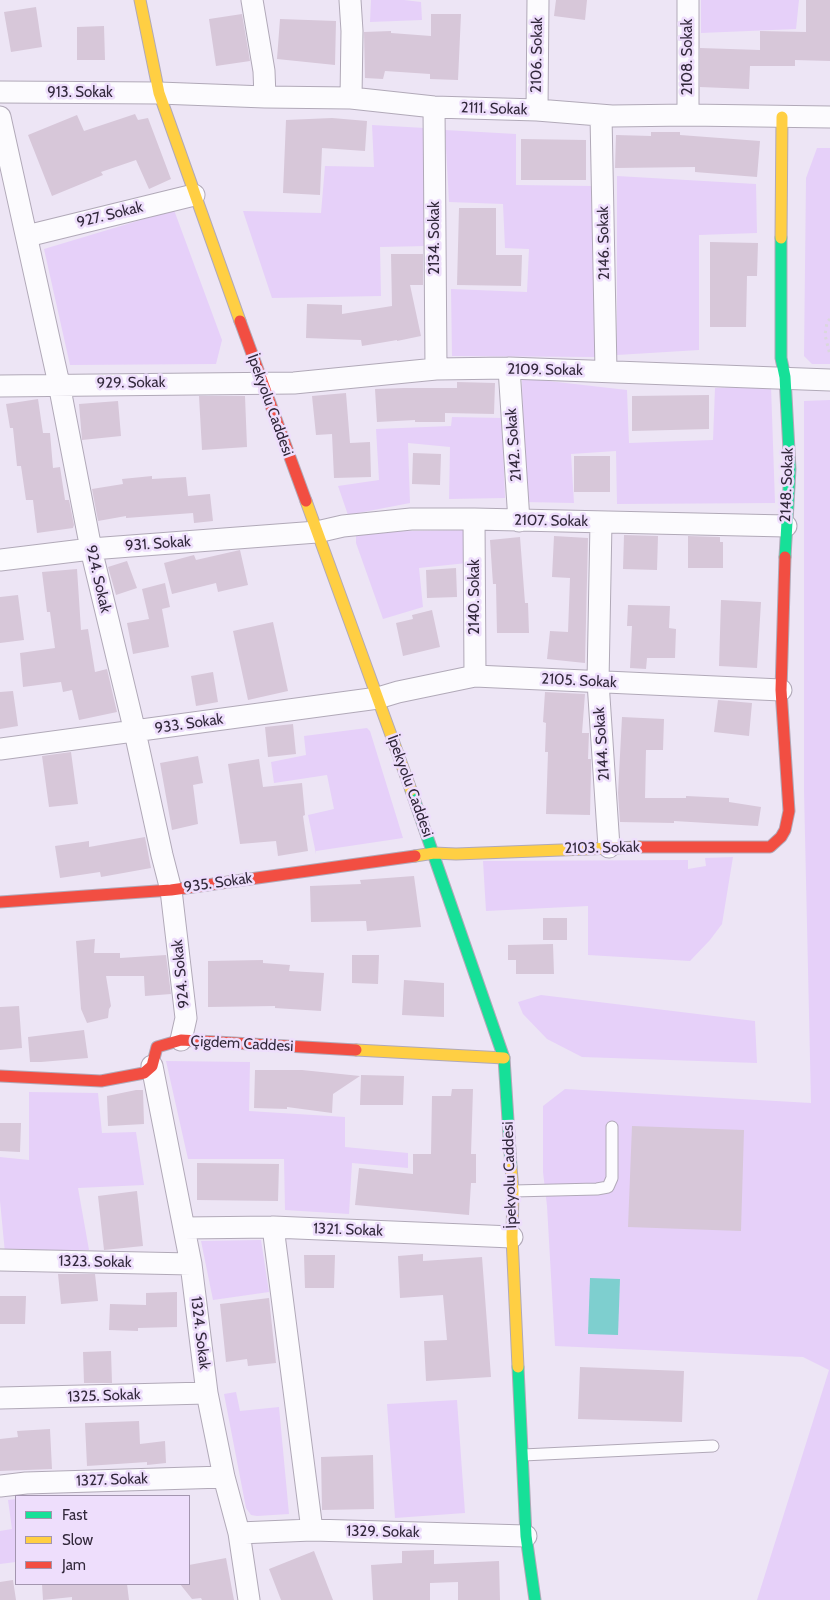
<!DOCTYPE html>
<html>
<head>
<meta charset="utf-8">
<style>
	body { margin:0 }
	#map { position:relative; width:830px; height:1600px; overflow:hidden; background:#ede5f5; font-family:Cabin,sans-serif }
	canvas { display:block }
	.legend { position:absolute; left:15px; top:1495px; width:175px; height:90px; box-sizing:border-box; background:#eedefc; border:1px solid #a395af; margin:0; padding:6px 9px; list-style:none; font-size:15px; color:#32283b }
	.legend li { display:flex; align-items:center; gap:10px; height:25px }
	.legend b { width:25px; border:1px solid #a395af }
</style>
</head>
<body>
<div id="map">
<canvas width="830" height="1600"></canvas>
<ul class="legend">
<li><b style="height:6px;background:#16e098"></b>Fast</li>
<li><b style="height:6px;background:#ffcf43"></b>Slow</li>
<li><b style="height:6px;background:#f24e42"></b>Jam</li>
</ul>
</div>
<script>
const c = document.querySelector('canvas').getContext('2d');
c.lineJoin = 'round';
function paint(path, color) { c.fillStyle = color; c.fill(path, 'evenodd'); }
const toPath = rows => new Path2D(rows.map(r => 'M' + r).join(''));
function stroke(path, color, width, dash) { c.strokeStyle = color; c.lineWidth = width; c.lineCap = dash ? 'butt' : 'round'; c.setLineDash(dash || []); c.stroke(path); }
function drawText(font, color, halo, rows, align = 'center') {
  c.font = font + ' Cabin,sans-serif'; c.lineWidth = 5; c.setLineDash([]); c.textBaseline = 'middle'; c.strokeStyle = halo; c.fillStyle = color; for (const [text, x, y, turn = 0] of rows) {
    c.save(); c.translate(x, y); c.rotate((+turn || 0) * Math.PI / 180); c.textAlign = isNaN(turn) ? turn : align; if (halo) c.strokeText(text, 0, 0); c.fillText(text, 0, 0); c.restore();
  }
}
const green = toPath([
	[371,0,404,0,421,2,422,20,370,22],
	[701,0,799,0,796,29,701,33],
	[372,125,425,128,426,246,380,247,381,296,272,298,243,211,321,213,325,166,374,167],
	[445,130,516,134,516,185,593,186,595,357,452,356,451,289,527,292,529,249,505,248,503,204,449,202],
	[817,148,830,148,830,364,812,364,804,356,806,178],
	[617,176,756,184,757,233,699,235,699,350,617,355],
	[174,210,222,340,216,364,70,365,44,249],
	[522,378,627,390,629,443,713,440,715,388,771,386,775,503,617,504,616,451,571,454,574,503,524,502],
	[830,400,830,1600,757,1600,829,1370,803,1357,555,1346,547,1206,543,1172,543,1106,565,1089,811,1103,804,791,804,401],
	[452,417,502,418,505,498,449,499,450,447,408,443,410,503,348,515,338,486,379,480,376,429,451,426],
	[469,530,467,563,419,568,423,607,383,619,356,543,356,536,362,532],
	[367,728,370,731,403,838,316,851,316,854,308,815,334,809,327,775,274,783,271,762,306,755,304,736],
	[733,857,722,924,710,940,690,961,588,955,588,906,486,911,483,861,688,860,688,869,706,866,705,858],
	[541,995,755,1021,757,1063,582,1057,547,1039,523,1014,518,1002],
	[166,1061,250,1062,249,1111,345,1117,345,1147,408,1153,408,1168,352,1163,349,1214,285,1210,284,1159,188,1159],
	[29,1092,98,1093,102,1133,136,1132,144,1185,78,1188,89,1250,5,1253,0,1201,0,1157,29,1160],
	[261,1240,269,1292,213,1300,201,1241],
	[236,1392,240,1411,279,1407,289,1514,257,1516,251,1515,246,1508,224,1394],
	[457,1400,465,1513,395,1518,387,1404],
	[16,1499,16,1562,0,1564,0,1531,12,1529,8,1500]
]);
const water = toPath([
	[590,1278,620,1279,618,1335,588,1334]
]);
const building = toPath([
	[556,0,587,0,585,20,554,16],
	[806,0,830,0,830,61,795,60,795,66,750,66,749,89,700,87,700,48,760,50,760,31,806,32],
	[36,7,42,47,11,52,4,12],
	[242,14,250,61,216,66,209,19],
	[431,14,461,14,458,80,430,79,430,74,385,71,383,79,365,78,364,32,391,31,391,33,431,36],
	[280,19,336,21,335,65,277,59],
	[104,26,105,60,77,60,77,27],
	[135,114,138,120,148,118,171,179,149,189,136,160,101,172,103,175,52,196,28,135,77,115,84,131],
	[332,118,367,121,365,151,322,148,320,195,283,193,286,120],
	[651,132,680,132,680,135,760,141,757,177,695,172,695,167,615,168,616,135,651,136],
	[521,139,586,140,586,180,521,180],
	[459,208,496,208,496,255,522,255,521,286,457,285],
	[710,242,758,243,757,276,747,276,746,327,710,327],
	[391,254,423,254,423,285,410,285,421,336,397,341,397,340,362,346,361,340,306,338,307,304,342,305,342,314,392,306],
	[457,382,495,383,494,414,445,413,445,422,415,422,415,420,377,422,375,389,404,388,457,388],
	[346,393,350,443,370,442,371,477,334,478,332,434,316,435,312,396],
	[709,395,709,429,632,431,632,396],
	[199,396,245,396,247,447,202,450],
	[38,399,43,433,50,433,53,468,60,467,65,500,69,500,74,525,73,528,37,533,33,500,26,500,21,466,17,466,13,428,10,428,6,404],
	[118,401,121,436,82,440,79,404],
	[413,453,441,454,440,485,412,484],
	[574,456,610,456,610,492,574,492],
	[152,476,152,479,186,477,188,496,210,494,213,521,194,523,193,513,126,518,126,516,98,521,92,489,123,484,122,479],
	[624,535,658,536,657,570,623,569],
	[554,536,588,538,585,663,547,659,550,631,568,632,570,578,552,577],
	[688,536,720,537,720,542,723,542,723,568,688,568],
	[520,537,525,603,528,603,529,633,497,633,496,584,493,584,490,540],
	[240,550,248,585,218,592,216,583,172,594,164,563,194,555,196,560],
	[127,561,137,588,116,595,108,567],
	[456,568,457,597,427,598,426,570],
	[77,569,81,630,88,629,95,672,107,669,117,712,79,720,72,690,63,692,61,682,23,687,20,653,55,648,50,612,47,612,42,572],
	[165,583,170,607,162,609,169,647,133,654,127,623,149,619,142,589],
	[18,595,24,640,0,643,0,597],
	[721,600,761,602,757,668,719,666],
	[628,605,670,606,669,628,676,629,675,658,647,658,646,669,630,668,632,626,627,626],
	[432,610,440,647,403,656,396,623,413,619,412,615],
	[273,622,288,691,248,700,233,631],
	[213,672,218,702,196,706,191,676],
	[13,691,18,726,0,729,0,692],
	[545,692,585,694,582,733,589,733,588,759,591,759,591,771,590,815,546,814,548,752,545,752,546,723,543,722],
	[718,700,752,703,749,736,714,732],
	[622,717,664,719,663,750,646,750,645,798,686,798,686,796,729,798,729,802,761,807,758,826,674,821,674,823,620,822,618,793],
	[293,724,296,754,268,757,265,727],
	[71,752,78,804,49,807,42,756],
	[198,756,203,783,193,785,198,824,172,830,160,763],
	[259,759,263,787,302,783,305,815,303,816,308,851,278,856,276,841,240,844,228,764],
	[145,837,151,868,101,877,100,872,60,878,55,846,89,841,89,847],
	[414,876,421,927,367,931,366,921,311,922,310,886,361,884,360,880],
	[543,918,567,918,567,940,543,940],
	[95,939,94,953,120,953,120,958,166,955,171,994,145,996,144,976,106,976,111,1006,109,1009,108,1018,87,1023,81,1009,76,941],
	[553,944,554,974,516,974,516,960,508,960,508,945],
	[352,955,379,955,378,984,352,983],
	[263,960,263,963,290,965,289,971,324,973,321,1011,275,1008,275,1006,208,1007,208,961],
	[404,980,444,983,444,1017,402,1015],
	[19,1006,22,1048,0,1050,0,1007],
	[84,1030,88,1058,41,1062,30,1062,28,1037],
	[255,1070,302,1070,360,1076,333,1094,332,1113,287,1107,287,1109,254,1108],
	[361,1075,404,1076,403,1105,360,1105],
	[452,1089,473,1089,471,1154,476,1154,476,1183,471,1183,469,1215,355,1205,359,1168,413,1174,413,1154,431,1154,432,1096,451,1096],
	[136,1090,143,1090,144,1124,108,1126,107,1096],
	[0,1123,21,1123,20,1152,0,1151],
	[632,1126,744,1130,741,1231,628,1227],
	[197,1163,279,1164,278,1201,197,1200],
	[137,1191,143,1246,104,1250,98,1196],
	[423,1254,423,1261,482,1257,491,1377,426,1381,424,1341,447,1340,443,1295,400,1298,398,1256],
	[304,1255,335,1255,334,1288,305,1288],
	[58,1274,95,1274,98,1301,61,1304],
	[177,1292,177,1327,138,1328,138,1331,109,1330,110,1304,146,1305,146,1293],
	[0,1296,26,1296,25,1324,0,1324],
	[269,1298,276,1363,248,1366,247,1359,226,1362,220,1304],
	[111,1351,112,1383,84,1383,83,1352],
	[580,1367,684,1371,682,1422,578,1419],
	[139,1421,140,1444,165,1441,166,1463,147,1465,147,1462,87,1466,85,1423],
	[50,1429,52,1469,0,1471,0,1439,18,1437,17,1431],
	[373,1455,374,1509,322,1510,321,1457],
	[434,1550,434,1564,499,1561,500,1600,458,1600,458,1582,430,1583,430,1600,373,1600,371,1565,402,1563,402,1551],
	[314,1551,333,1600,281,1600,269,1569],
	[226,1558,234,1600,202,1600,201,1598,192,1599,180,1584,189,1584,189,1565],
	[13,1580,16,1600,0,1600,0,1582],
	[42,1584,127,1584,129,1600,72,1600,72,1597,43,1600]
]);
const path = toPath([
	[830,319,827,322,825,335,830,355]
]);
const lane = toPath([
	[513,1191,597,1189,608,1187,612,1178,612,1127],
	[523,1455,713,1446]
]);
const street = toPath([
	[252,0,264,71,265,97],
	[350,0,352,31,351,98],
	[688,0,688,115],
	[0,92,159,93,265,97,351,98,434,107,537,110,612,116,688,115,830,117],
	[434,107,436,369],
	[537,110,538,0],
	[601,116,606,371],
	[0,117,59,384,91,549,135,732,162,855,171,890,186,1018,181,1040],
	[27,236,194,195],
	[509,368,519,521],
	[0,386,294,383,436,369,509,368,830,380],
	[474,519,475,676],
	[601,522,598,682,609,847],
	[0,560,91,549,317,532,343,526,411,519,474,519,786,526],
	[0,749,378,698,398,692,475,676,781,690],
	[152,1066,191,1264,207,1393,224,1477,239,1533,249,1600],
	[273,1227,312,1530],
	[184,1228,273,1227,512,1237],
	[0,1260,191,1264],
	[0,1398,207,1393],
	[0,1486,26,1483,224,1477],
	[239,1533,312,1530,526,1536]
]);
const fast = toPath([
	[781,238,781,358,785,377,790,469,785,557],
	[411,790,504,1058,511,1167],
	[518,1367,526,1536,535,1600]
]);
const slow = toPath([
	[140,0,159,93,240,321],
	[781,238,782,117],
	[306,501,411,790],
	[415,856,434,853,456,854,640,847],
	[356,1050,504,1058],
	[511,1167,513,1191,512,1237,518,1367]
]);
const jam = toPath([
	[240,321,306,501],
	[640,847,770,847,781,837,785,830,789,811,781,690,785,557],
	[0,902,171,890,415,856],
	[0,1076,101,1081,144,1073,152,1066,157,1047,181,1040,356,1050]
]);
const streetNames = [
	["2106. Sokak",537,55,-89],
	["2108. Sokak",688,57,-90],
	["913. Sokak",80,93],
	["2111. Sokak",494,109,2],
	["927. Sokak",110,215,-14],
	["2134. Sokak",435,238,-90],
	["2146. Sokak",604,243,-91],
	["2109. Sokak",545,370,1],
	["929. Sokak",131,383,-1],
	["İpekyolu Caddesi",270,405,70],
	["2142. Sokak",514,445,-94],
	["2148. Sokak",787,485,-88],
	["2107. Sokak",551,521,1],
	["931. Sokak",158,544,-4],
	["924. Sokak",98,579,77],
	["2140. Sokak",475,597,-90],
	["2105. Sokak",579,681,3],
	["933. Sokak",189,724,-8],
	["2144. Sokak",602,744,-94],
	["İpekyolu Caddesi",410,786,70],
	["2103. Sokak",602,848,-1],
	["935. Sokak",218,883,-8],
	["924. Sokak",181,974,-96],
	["Çigdem Caddesi",242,1044,3],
	["İpekyolu Caddesi",510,1175,-92],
	["1321. Sokak",348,1230,2],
	["1323. Sokak",95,1262,1],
	["1324. Sokak",200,1333,83],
	["1325. Sokak",104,1396,-2],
	["1327. Sokak",112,1480,-2],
	["1329. Sokak",383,1532,1]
];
paint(green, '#e6d0f9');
paint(water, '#7ecfcf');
paint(building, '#d7c7d9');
stroke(lane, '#b1a9b8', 13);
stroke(street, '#b1a9b8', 23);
stroke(fast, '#b1a9b8', 13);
stroke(slow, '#b1a9b8', 13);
stroke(jam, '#b1a9b8', 13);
stroke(path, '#dad7dd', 3, [2.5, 4]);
stroke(lane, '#fcfbfe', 11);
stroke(street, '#fcfbfe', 21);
stroke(fast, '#16e098', 11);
stroke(slow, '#ffcf43', 11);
stroke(jam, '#f24e42', 11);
drawText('15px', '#32283b', '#eedefc', streetNames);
</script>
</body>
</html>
